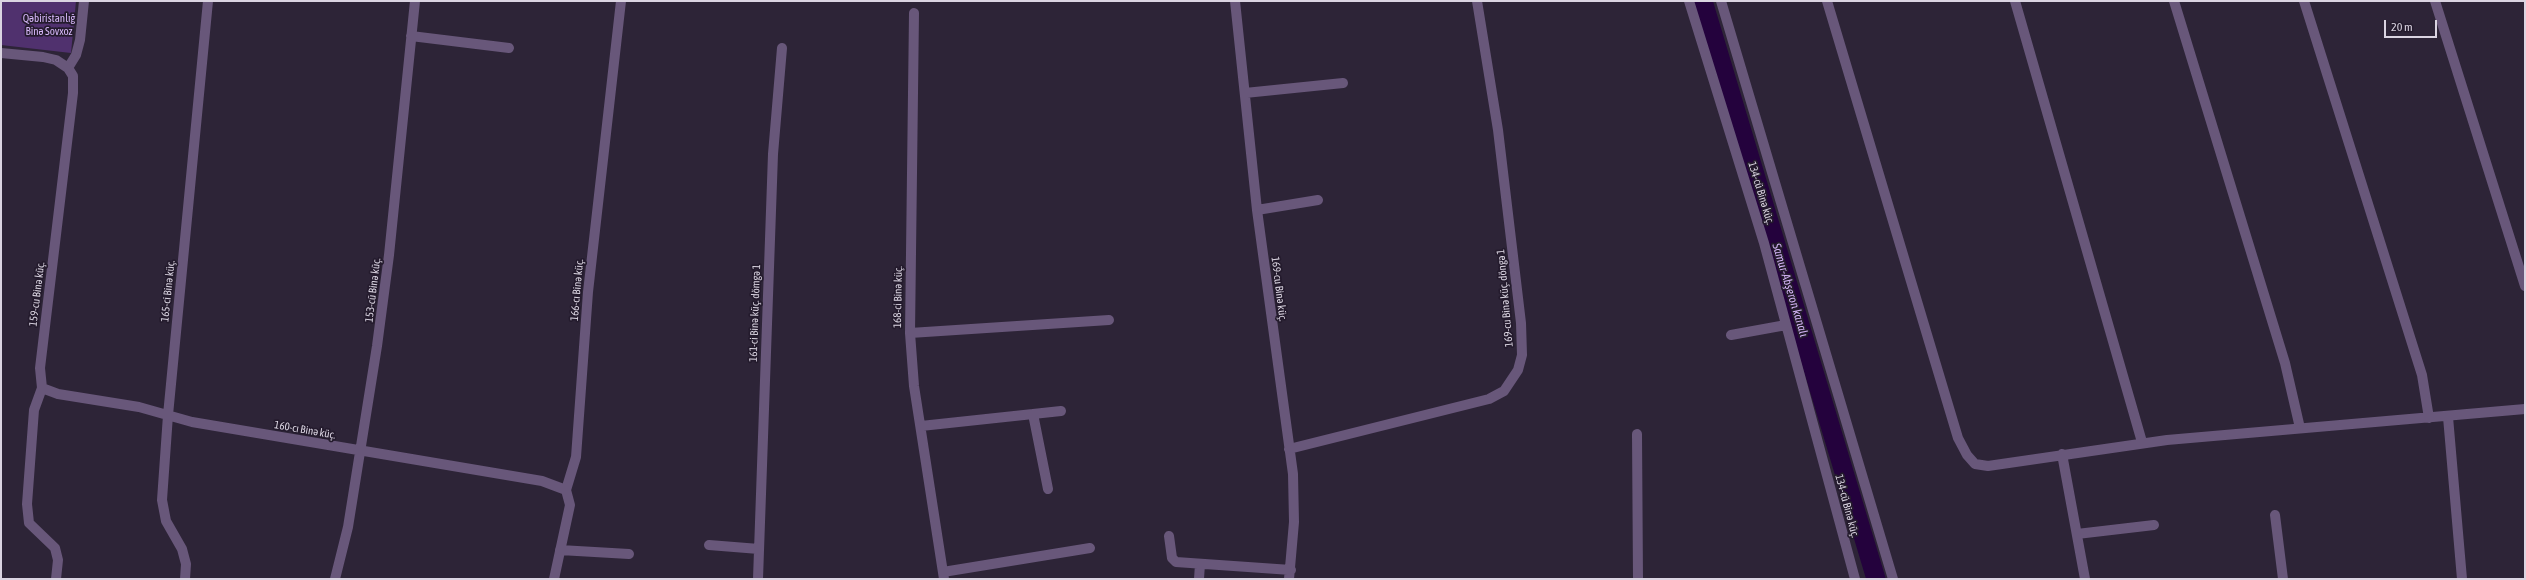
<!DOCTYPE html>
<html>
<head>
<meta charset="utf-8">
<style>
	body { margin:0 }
	#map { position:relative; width:2526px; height:580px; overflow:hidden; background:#2d2437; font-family:"Asap Condensed",sans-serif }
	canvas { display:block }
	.frame { position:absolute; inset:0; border:2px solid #dad4e1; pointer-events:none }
	.scale { position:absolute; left:2384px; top:20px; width:53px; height:18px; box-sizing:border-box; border:2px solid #dad4e1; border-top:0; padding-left:5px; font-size:12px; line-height:14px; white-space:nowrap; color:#dad4e1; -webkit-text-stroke:3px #241b2d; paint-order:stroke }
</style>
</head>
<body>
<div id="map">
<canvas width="2526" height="580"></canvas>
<div class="frame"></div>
<div class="scale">20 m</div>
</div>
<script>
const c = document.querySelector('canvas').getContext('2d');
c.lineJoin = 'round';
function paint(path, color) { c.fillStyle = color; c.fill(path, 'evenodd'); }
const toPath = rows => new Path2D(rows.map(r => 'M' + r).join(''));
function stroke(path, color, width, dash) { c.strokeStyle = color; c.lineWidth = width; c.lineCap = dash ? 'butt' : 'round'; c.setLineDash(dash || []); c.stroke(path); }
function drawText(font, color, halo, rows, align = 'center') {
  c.font = font + ' "Asap Condensed",sans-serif'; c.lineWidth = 3.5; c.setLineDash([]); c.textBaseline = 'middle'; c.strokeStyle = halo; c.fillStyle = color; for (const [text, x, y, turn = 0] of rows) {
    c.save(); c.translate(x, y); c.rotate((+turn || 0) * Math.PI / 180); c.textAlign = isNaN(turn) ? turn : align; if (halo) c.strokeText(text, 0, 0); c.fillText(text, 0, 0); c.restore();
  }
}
const green = toPath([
	[1,1,76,1,71,53,1,45]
]);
const canal = toPath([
	[1703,1,1876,579]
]);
const minor = toPath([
	[1235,1,1257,210,1293,474,1294,522,1289,579],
	[1689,1,1764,243,1855,579],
	[1721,1,1893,579],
	[1827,1,1958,438,1967,455,1975,464,1988,466,2167,440,2525,409],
	[2015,1,2142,442],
	[2174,1,2285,363,2300,428],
	[2304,1,2422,375,2429,418],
	[2435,1,2525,286],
	[914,13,910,333,914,386,944,579],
	[411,36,509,48],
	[1,53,43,57,56,60,68,68],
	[68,68,76,55,80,40,84,1],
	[1245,93,1343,83],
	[1257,210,1318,200],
	[910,333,1109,320],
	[1731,335,1786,325],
	[42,388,58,394,139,407,192,422,542,481,566,490],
	[1033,414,1048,489],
	[2448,417,2462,579],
	[921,426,1061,411],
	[1637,434,1638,579],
	[1289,449,1489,399,1504,391,1518,370,1522,355,1521,323,1498,130,1477,1],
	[2062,454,2085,579],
	[2275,515,2283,579],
	[2077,534,2154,525],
	[1169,536,1172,558,1176,562,1291,570],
	[709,545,759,549],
	[560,550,629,554],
	[943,572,1090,548],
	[56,579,58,560,55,548,29,523,27,504,34,410,42,388,40,368,73,93,73,76,68,68],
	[185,579,186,564,182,549,166,521,162,500,168,415,208,1],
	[335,579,348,527,377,346,389,255,415,1],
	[554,579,570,505,566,490,576,457,588,292,621,1],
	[758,579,773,154,782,48],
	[1199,579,1200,564]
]);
const parkNames = [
	["Qəbiristanlığ",49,19],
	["Binə Sovxoz",49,32]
];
const streetNames = [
	["134-cü Binə küç.",1761,193,73],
	["169-cu Binə küç.",1279,289,83],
	["153-cü Binə küç.",373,290,-83],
	["166-cı Binə küç.",577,290,-85],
	["165-ci Binə küç.",168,291,-84],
	["159-cu Binə küç.",37,294,-83],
	["168-ci Binə küç.",898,297,-89],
	["169-cu Binə küç. döngə 1",1505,298,-95],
	["161-ci Binə küç. dömgə 1",755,313,-88],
	["160-cı Binə küç.",305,430,10],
	["134-cü Binə küç.",1847,506,75]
];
const waterNames = [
	["Samur-Abşeron kanalı",1790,290,73]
];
paint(green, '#50316e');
stroke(canal, '#24023d', 19);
stroke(minor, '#68577a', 10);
drawText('11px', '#d4b5f6', '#241b2d', parkNames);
drawText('11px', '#dad4e1', '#241b2d', streetNames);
drawText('italic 12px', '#d2b3f4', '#241b2d', waterNames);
</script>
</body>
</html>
